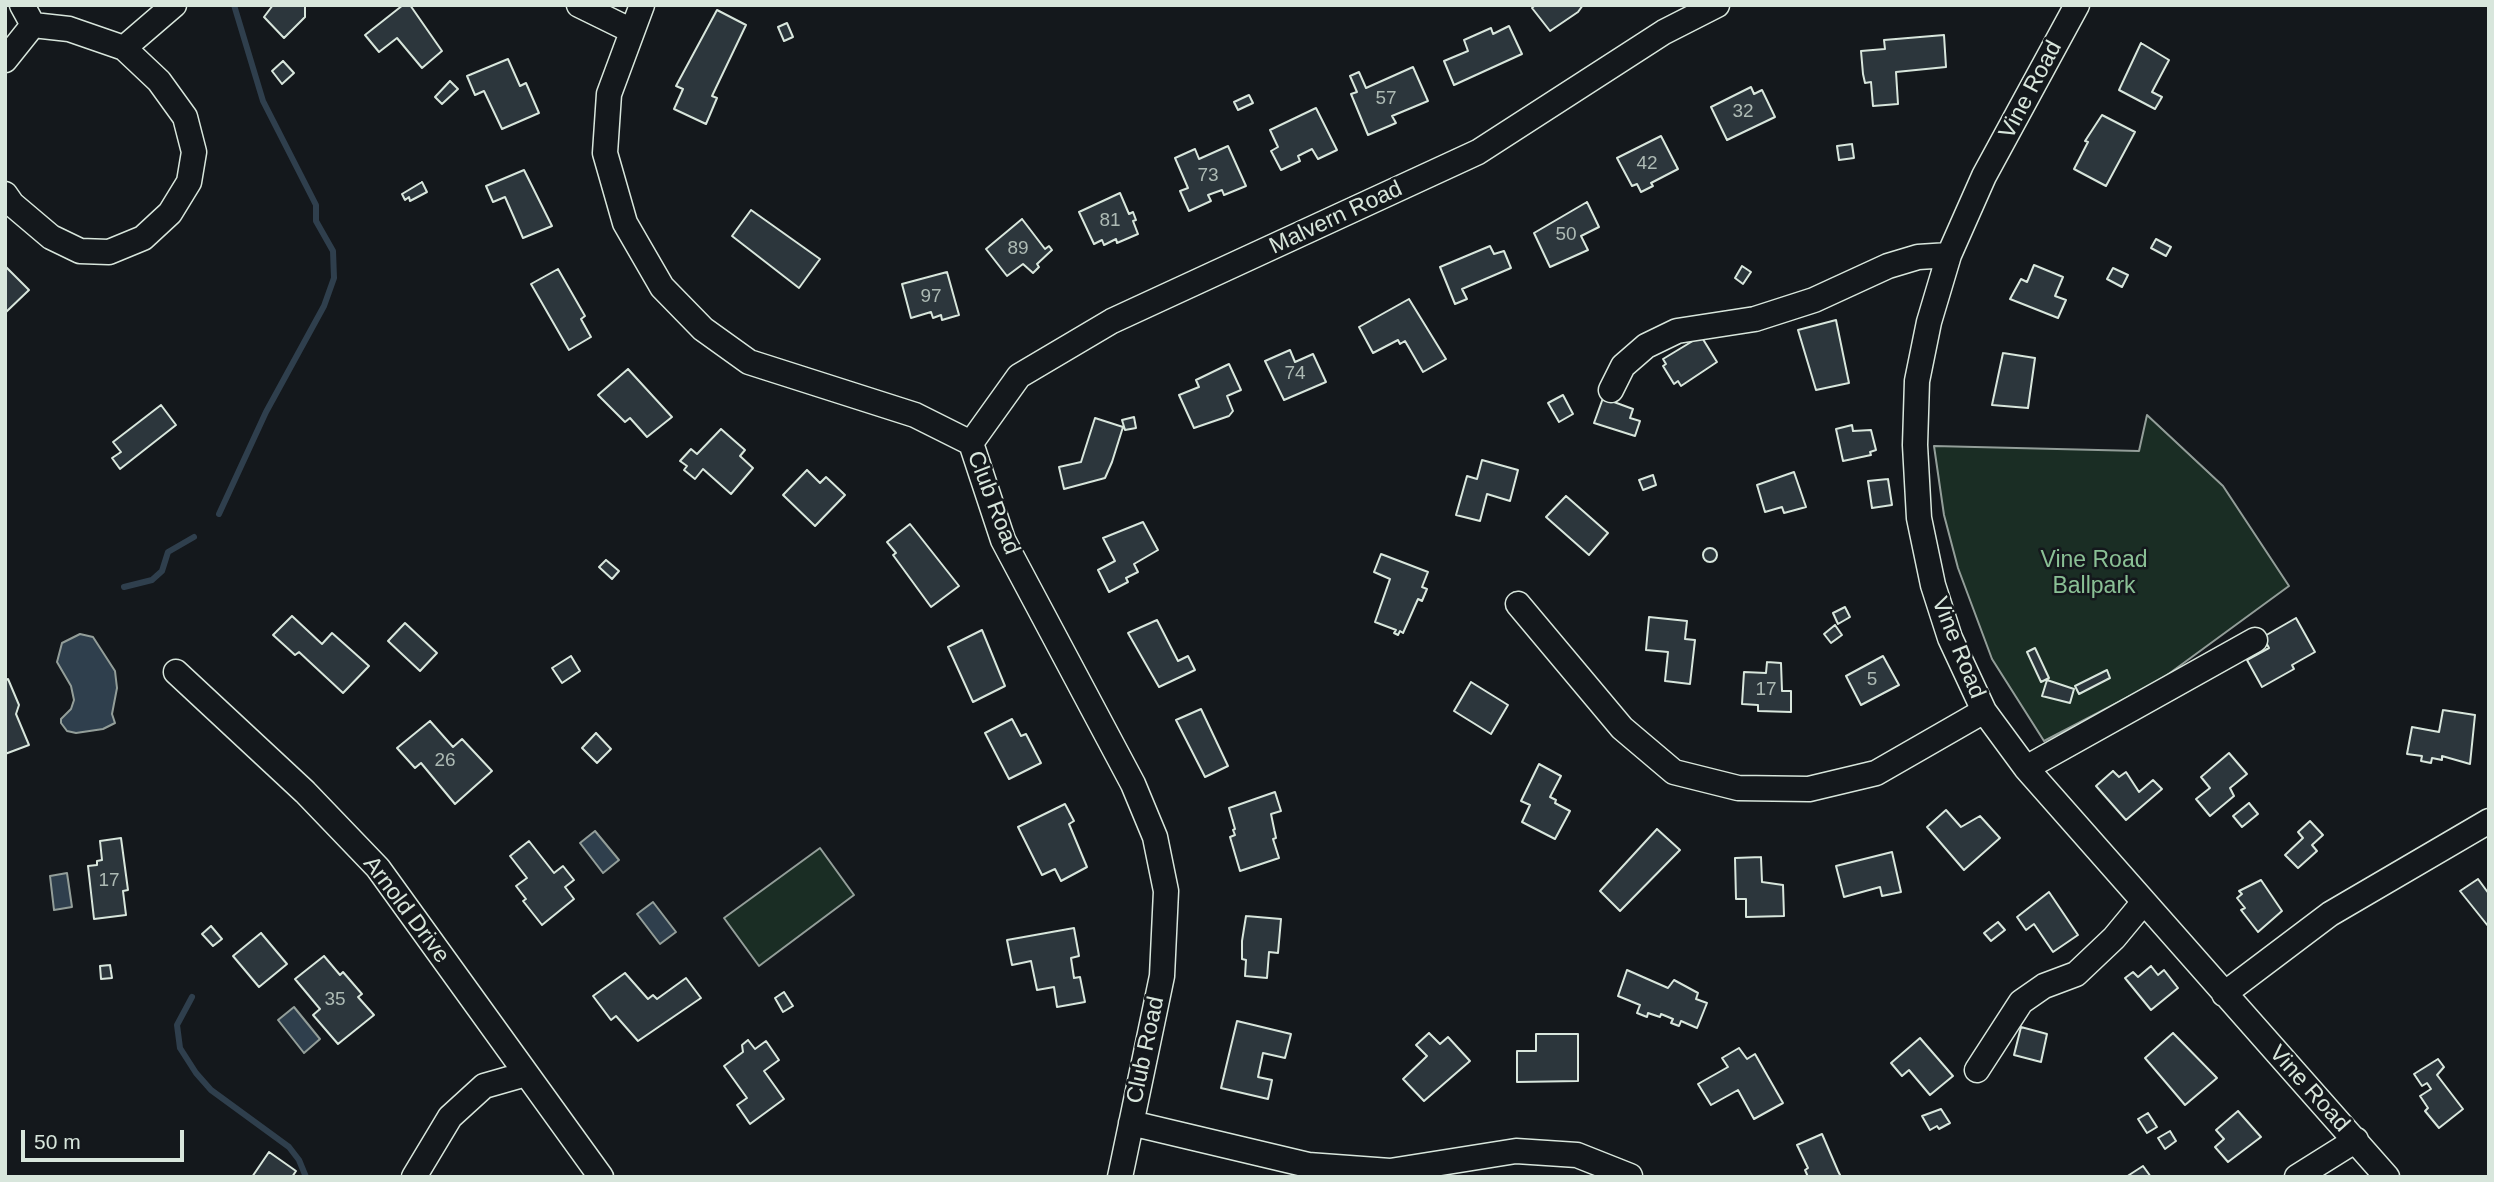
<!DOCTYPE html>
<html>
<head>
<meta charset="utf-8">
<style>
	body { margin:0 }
	#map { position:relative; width:2494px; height:1182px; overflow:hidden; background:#14181c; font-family:Helvetica,sans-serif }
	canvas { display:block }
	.frame { position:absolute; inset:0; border:7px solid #d8e6dc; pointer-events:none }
	.scale { position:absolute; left:21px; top:1130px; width:163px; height:32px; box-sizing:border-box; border:4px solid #d8e6dc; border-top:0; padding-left:9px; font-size:21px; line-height:24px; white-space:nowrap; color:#d8e6dc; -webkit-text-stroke:5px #14181c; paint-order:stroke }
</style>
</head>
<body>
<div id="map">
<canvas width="2494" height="1182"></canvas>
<div class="frame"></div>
<div class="scale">50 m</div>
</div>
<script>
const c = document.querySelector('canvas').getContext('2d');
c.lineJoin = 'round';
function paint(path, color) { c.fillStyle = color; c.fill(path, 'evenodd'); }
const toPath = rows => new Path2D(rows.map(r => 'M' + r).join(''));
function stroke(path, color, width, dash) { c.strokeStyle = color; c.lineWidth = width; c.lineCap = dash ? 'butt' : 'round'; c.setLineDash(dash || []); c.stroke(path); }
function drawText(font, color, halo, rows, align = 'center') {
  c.font = font + ' Helvetica,sans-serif'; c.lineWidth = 5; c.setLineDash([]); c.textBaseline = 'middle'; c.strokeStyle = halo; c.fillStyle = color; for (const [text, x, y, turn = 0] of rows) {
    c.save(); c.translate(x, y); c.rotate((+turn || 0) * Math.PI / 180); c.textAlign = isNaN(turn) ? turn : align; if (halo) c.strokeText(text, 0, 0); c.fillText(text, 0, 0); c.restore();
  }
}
const green = toPath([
	[2147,415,2223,486,2289,586,2159,681,2044,741,1992,659,1958,568,1944,515,1934,446,2139,451,2147,415],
	[820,848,854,895,759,966,724,918,820,848]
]);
const water = toPath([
	[80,634,93,637,115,671,117,688,112,714,115,723,103,729,76,733,67,731,61,723,61,719,71,709,74,700,71,686,57,662,62,643,80,634],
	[595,831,619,860,603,873,580,843,595,831],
	[67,873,72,907,54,910,50,876,67,873],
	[653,902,676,932,660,944,637,914,653,902],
	[294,1007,320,1039,304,1053,278,1020,294,1007]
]);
const stream = toPath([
	[219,514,266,412,324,306,334,278,333,251,316,221,316,205,263,101,234,5],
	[124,587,152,580,162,571,168,552,194,537],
	[192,997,177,1025,180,1048,196,1073,211,1090,289,1147,299,1160,306,1177]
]);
const building = toPath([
	[273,5,305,5,305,17,284,38,264,17,273,5],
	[403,5,410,5,442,51,422,68,397,38,379,52,365,35,403,5],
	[1535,5,1583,5,1578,12,1550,31,1532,8,1535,5],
	[717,10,746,25,712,96,717,98,706,124,674,109,683,89,676,86,717,10],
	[787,23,793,37,784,41,778,27,787,23],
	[1509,26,1522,54,1454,85,1444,61,1468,51,1464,40,1491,28,1493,34,1509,26],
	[1944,35,1946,67,1896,72,1898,104,1873,106,1871,82,1865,83,1863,74,1861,51,1885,49,1884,40,1944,35],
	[2141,43,2169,60,2152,92,2162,97,2155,109,2119,90,2141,43],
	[508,59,520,86,526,83,539,113,502,129,484,91,475,95,467,76,508,59],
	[283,61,294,73,282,84,272,71,283,61],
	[1413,67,1428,101,1392,116,1396,123,1368,135,1351,94,1357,92,1350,76,1359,72,1366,88,1413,67],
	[450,81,458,89,442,104,435,97,450,81],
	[1751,87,1754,94,1762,90,1775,117,1727,140,1711,107,1751,87],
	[1249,95,1253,103,1238,110,1234,102,1249,95],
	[1316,108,1337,150,1318,159,1312,149,1298,156,1300,161,1281,170,1271,151,1278,147,1270,130,1316,108],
	[2102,115,2135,132,2106,186,2074,169,2088,142,2085,141,2102,115],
	[1661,136,1678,169,1651,183,1653,186,1641,192,1637,184,1632,186,1617,158,1661,136],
	[1852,144,1854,158,1839,160,1837,146,1852,144],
	[1228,146,1246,186,1224,195,1222,190,1208,195,1211,201,1189,211,1180,191,1188,188,1175,158,1195,149,1199,159,1228,146],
	[524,170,552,226,523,238,505,197,493,202,486,186,524,170],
	[422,182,427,192,410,201,409,197,405,200,402,194,422,182],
	[1120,193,1129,214,1133,212,1136,220,1133,221,1138,234,1117,243,1116,239,1104,245,1102,240,1094,244,1079,212,1120,193],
	[1587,202,1599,227,1581,236,1588,250,1550,267,1534,233,1587,202],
	[751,210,820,259,799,288,732,236,751,210],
	[1022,219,1045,249,1049,246,1052,250,1037,264,1039,267,1033,273,1023,264,1007,276,986,249,1022,219],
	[2156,239,2171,247,2166,256,2151,248,2156,239],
	[1490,246,1494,254,1504,251,1511,268,1462,289,1467,299,1455,304,1440,267,1490,246],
	[2034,265,2063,277,2055,296,2066,300,2058,318,2010,299,2021,279,2027,282,2034,265],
	[5,266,29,290,5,313,5,266],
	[1742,266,1751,272,1743,284,1735,278,1742,266],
	[2113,268,2128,275,2122,287,2107,279,2113,268],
	[558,269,585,316,581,319,591,337,569,350,531,284,558,269],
	[947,272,959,315,942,320,941,315,933,318,931,312,911,318,902,284,947,272],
	[1409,299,1446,359,1423,372,1405,341,1400,344,1398,340,1373,353,1359,327,1409,299],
	[1836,320,1849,383,1816,390,1798,330,1836,320],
	[1701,336,1717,362,1681,386,1678,381,1674,384,1663,366,1666,364,1663,359,1701,336],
	[1290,350,1295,362,1313,354,1326,382,1284,400,1265,361,1290,350],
	[2003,353,2035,358,2028,408,1992,405,2003,353],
	[1229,364,1241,390,1227,396,1233,411,1229,416,1194,428,1179,395,1199,387,1196,380,1229,364],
	[628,369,672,417,647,437,630,418,625,422,598,395,628,369],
	[1563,395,1573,414,1559,422,1548,403,1563,395],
	[1603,398,1633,409,1630,418,1640,421,1635,436,1594,423,1603,398],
	[161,405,176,425,120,469,112,458,121,452,113,442,161,405],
	[1134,417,1136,428,1125,430,1122,420,1134,417],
	[1095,418,1123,427,1112,462,1105,478,1064,489,1059,467,1081,462,1095,418],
	[1852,425,1853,431,1871,430,1876,450,1870,452,1871,455,1843,461,1836,429,1852,425],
	[721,429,745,450,740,456,753,468,731,494,703,469,695,479,684,470,687,466,680,461,691,449,697,454,721,429],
	[1482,460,1518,470,1510,501,1487,494,1480,521,1456,515,1467,476,1477,479,1482,460],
	[807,470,820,483,826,477,845,495,815,526,783,495,807,470],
	[1794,472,1806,507,1784,513,1782,507,1765,512,1757,485,1794,472],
	[1653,475,1656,485,1643,490,1639,480,1653,475],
	[1888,479,1892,505,1872,508,1868,481,1888,479],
	[1566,496,1608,533,1589,555,1546,517,1566,496],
	[1143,522,1158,550,1134,564,1138,572,1126,578,1128,582,1109,592,1098,570,1115,561,1103,538,1143,522],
	[910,524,959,586,931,607,893,555,896,553,887,542,910,524],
	'1703 555a7 7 0 1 1 14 0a7 7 0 1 1-14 0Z',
	[1381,554,1428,572,1422,587,1427,589,1422,601,1418,599,1403,633,1400,631,1398,635,1394,633,1396,630,1375,622,1390,579,1374,572,1381,554],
	[606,560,619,571,612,579,599,567,606,560],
	[1845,607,1850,617,1838,624,1833,613,1845,607],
	[292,616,322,644,332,633,369,666,343,693,299,652,295,655,273,635,292,616],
	[1649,617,1687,621,1685,639,1695,640,1690,684,1665,681,1668,652,1646,650,1649,617],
	[2296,618,2315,652,2292,665,2294,669,2262,687,2247,660,2269,648,2263,637,2296,618],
	[1157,620,1178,661,1188,656,1195,670,1159,687,1128,633,1157,620],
	[405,623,437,653,420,671,388,641,405,623],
	[1835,625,1842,635,1831,643,1824,634,1835,625],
	[982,630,1005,686,973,702,948,647,982,630],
	[2035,648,2049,678,2041,682,2027,652,2035,648],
	[571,656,580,671,562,683,552,668,571,656],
	[1883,656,1899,685,1861,705,1846,676,1883,656],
	[1767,662,1781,663,1782,691,1791,691,1791,712,1758,711,1758,705,1742,704,1744,672,1766,673,1767,662],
	[2107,670,2110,678,2079,694,2075,686,2107,670],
	[8,679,19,705,16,714,29,745,5,754,5,680,8,679],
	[2047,680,2074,689,2070,703,2042,696,2047,680],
	[1471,682,1508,705,1491,734,1454,711,1471,682],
	[1201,709,1228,766,1205,777,1176,720,1201,709],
	[2443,710,2475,715,2470,764,2442,756,2442,760,2432,758,2431,763,2421,761,2422,756,2407,754,2412,727,2439,732,2443,710],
	[1012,719,1021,736,1026,734,1041,763,1009,779,985,733,1012,719],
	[430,721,453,747,462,739,492,771,455,804,421,763,415,768,397,748,430,721],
	[596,733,611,749,597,763,582,748,596,733],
	[2229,753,2247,774,2230,788,2234,796,2210,816,2196,799,2210,788,2201,777,2229,753],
	[1539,764,1561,776,1550,797,1556,800,1555,803,1570,811,1555,839,1522,822,1530,805,1521,801,1539,764],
	[2113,771,2119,777,2126,772,2139,792,2153,780,2162,789,2126,820,2096,786,2113,771],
	[1275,792,1281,811,1271,814,1276,838,1273,839,1279,858,1240,871,1230,837,1235,835,1233,830,1235,829,1229,808,1275,792],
	[2249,803,2258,814,2242,827,2233,816,2249,803],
	[1065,804,1074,821,1069,824,1087,867,1061,881,1055,869,1042,875,1018,827,1065,804],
	[1946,810,1961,827,1980,816,2000,838,1964,870,1927,827,1946,810],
	[2310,821,2323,835,2312,845,2317,851,2298,868,2285,855,2303,838,2298,832,2310,821],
	[1657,829,1680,850,1620,911,1600,891,1657,829],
	[121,838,128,890,123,891,126,915,94,919,88,866,97,865,97,861,102,860,100,841,121,838],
	[529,841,554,873,563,866,574,880,565,887,574,899,542,925,523,901,526,899,516,886,527,878,510,856,529,841],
	[1892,852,1901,892,1882,896,1880,887,1844,897,1836,866,1892,852],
	[1761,857,1762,882,1783,885,1784,916,1746,917,1746,899,1736,899,1735,858,1761,857],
	[2478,879,2489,894,2488,926,2460,891,2478,879],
	[2261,880,2282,911,2258,932,2241,910,2245,908,2237,898,2242,894,2239,891,2261,880],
	[2049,892,2078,935,2053,952,2034,924,2026,930,2017,917,2049,892],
	[1246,916,1281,919,1278,953,1269,952,1267,978,1245,976,1246,960,1242,959,1242,941,1246,916],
	[1998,922,2005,930,1991,941,1984,933,1998,922],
	[211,926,222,939,213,946,202,934,211,926],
	[1074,928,1079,956,1071,958,1074,978,1080,977,1085,1002,1057,1007,1054,987,1037,990,1031,961,1012,965,1007,940,1074,928],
	[261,933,287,964,259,987,233,956,261,933],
	[324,956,340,975,343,972,362,994,358,997,374,1015,338,1044,313,1015,320,1009,295,979,324,956],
	[110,965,112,978,101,979,100,966,110,965],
	[2151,966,2158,975,2164,970,2178,988,2151,1010,2125,978,2133,972,2138,977,2151,966],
	[1627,970,1668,988,1674,980,1698,993,1696,999,1707,1003,1697,1028,1681,1021,1679,1026,1671,1023,1673,1019,1661,1014,1660,1017,1648,1013,1647,1017,1637,1013,1640,1005,1618,996,1627,970],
	[625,973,648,999,653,995,657,999,686,978,701,998,638,1041,616,1016,611,1020,593,996,625,973],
	[784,992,793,1006,783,1012,775,998,784,992],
	[1237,1021,1291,1034,1285,1058,1263,1053,1258,1077,1272,1080,1268,1099,1221,1088,1237,1021],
	[2021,1027,2047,1034,2041,1062,2014,1055,2021,1027],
	[1429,1033,1440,1044,1448,1037,1470,1061,1424,1101,1403,1079,1427,1056,1416,1045,1429,1033],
	[2173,1033,2217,1078,2185,1105,2145,1058,2173,1033],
	[1536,1034,1578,1034,1578,1081,1517,1082,1517,1051,1536,1051,1536,1034],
	[1920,1038,1953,1076,1930,1095,1909,1070,1902,1076,1891,1063,1920,1038],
	[748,1040,755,1049,766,1041,779,1060,764,1071,784,1099,750,1124,737,1105,747,1098,724,1066,743,1052,742,1045,748,1040],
	[1739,1048,1747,1059,1755,1054,1783,1103,1754,1119,1738,1090,1711,1105,1698,1084,1728,1067,1722,1058,1739,1048],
	[2438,1059,2444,1067,2437,1075,2463,1109,2439,1128,2425,1111,2428,1108,2420,1096,2431,1089,2427,1083,2422,1086,2414,1074,2438,1059],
	[1941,1109,1950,1123,1939,1129,1937,1126,1930,1130,1922,1116,1941,1109],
	[2238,1111,2261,1137,2228,1162,2215,1147,2224,1139,2216,1130,2238,1111],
	[2148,1113,2157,1127,2147,1133,2138,1119,2148,1113],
	[2170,1131,2176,1141,2165,1149,2158,1138,2170,1131],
	[1822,1134,1838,1171,1841,1177,1808,1177,1805,1170,1808,1168,1797,1145,1822,1134],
	[269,1152,296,1171,292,1177,252,1177,269,1152],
	[2143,1166,2151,1177,2126,1177,2143,1166]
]);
const minor = toPath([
	[22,5,33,25],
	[579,5,630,30],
	[642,5,609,94,605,153,625,223,662,287,703,329,749,362,915,415,971,443,1003,540,1133,784,1155,837,1166,891,1162,976,1120,1177],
	[2077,5,1984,176,1949,255,1929,322,1917,381,1915,445,1919,518,1933,585,1950,638,1984,711,2026,768,2387,1177],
	[124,48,174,5],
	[5,60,33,25],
	[5,194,12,204,51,237,80,251,109,252,143,238,170,213,189,182,194,152,185,117,159,81,124,48,69,29,33,25],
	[1611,390,1623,366,1646,346,1677,331,1755,319,1814,300,1888,266,1918,257,1949,255],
	[971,443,1019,376,1112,321,1478,152,1664,32,1717,5],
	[1518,604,1622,728,1674,772,1738,788,1809,789,1876,773,1984,711],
	[176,672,305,792,378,868,601,1177],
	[2026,768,2255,640],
	[2224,994,2330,914,2489,821],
	[1977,1070,2021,1002,2044,986,2076,974,2114,938,2143,903],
	[1131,1123,1308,1165,1390,1171,1516,1151,1577,1155,1630,1176],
	[414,1177,450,1117,484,1086,526,1074],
	[2297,1177,2356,1140]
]);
const numberNames = [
	["57",1386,99],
	["32",1743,112],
	["42",1647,164],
	["73",1208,176],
	["81",1110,221],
	["50",1566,235],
	["89",1018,249],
	["97",931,297],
	["74",1295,374],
	["5",1872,680],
	["17",1766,690],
	["26",445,761],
	["17",109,881],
	["35",335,1000]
];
const streetNames = [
	["Vine Road",2031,90,-62],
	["Malvern Road",1336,218,-25],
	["Club Road",993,503,69],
	["Vine Road",1958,648,68],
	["Arnold Drive",406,910,53],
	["Club Road",1146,1050,-78],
	["Vine Road",2309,1089,48]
];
const parkNames = [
	["Vine Road",2094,561],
	["Ballpark",2094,587]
];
paint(green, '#1a2d24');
stroke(green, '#939e99', 2);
paint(water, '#2f3f4d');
stroke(water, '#939e99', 2);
stroke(stream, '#2f3f4d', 6);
paint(building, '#2c363c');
stroke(building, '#d8e6dc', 2);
stroke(minor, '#d8e6dc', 27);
stroke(minor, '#14181c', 24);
drawText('19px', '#adbab4', null, numberNames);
drawText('23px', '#d8e6dc', '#14181c', streetNames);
drawText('23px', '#8ac095', '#14181c', parkNames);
</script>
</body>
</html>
